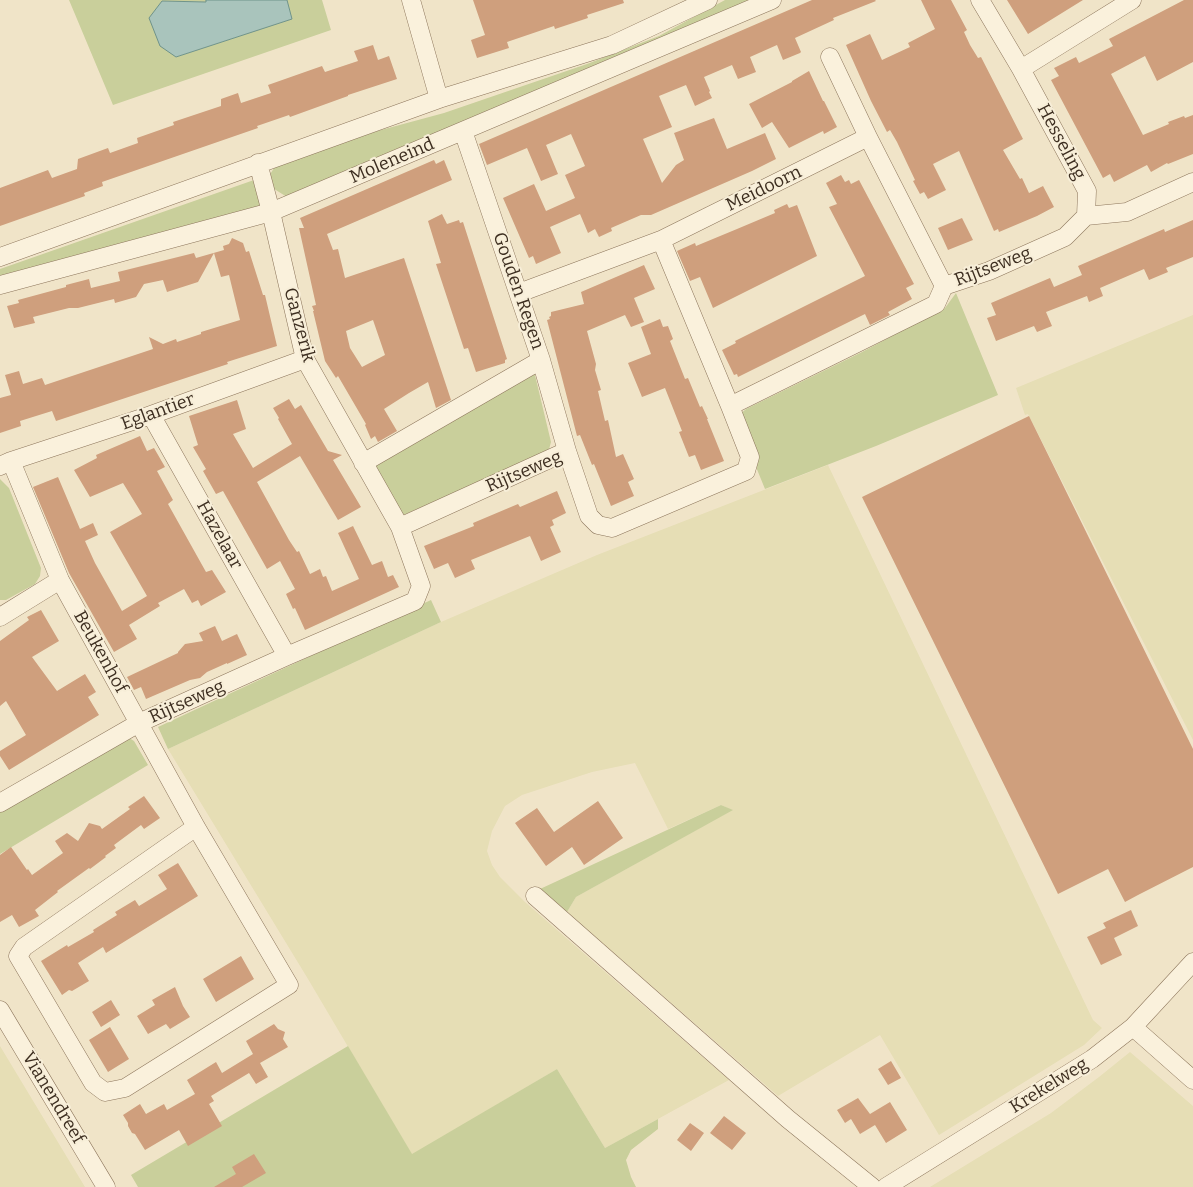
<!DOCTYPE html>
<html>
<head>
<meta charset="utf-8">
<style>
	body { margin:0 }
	canvas { display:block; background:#f0e4c8 }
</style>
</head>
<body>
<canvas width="1193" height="1187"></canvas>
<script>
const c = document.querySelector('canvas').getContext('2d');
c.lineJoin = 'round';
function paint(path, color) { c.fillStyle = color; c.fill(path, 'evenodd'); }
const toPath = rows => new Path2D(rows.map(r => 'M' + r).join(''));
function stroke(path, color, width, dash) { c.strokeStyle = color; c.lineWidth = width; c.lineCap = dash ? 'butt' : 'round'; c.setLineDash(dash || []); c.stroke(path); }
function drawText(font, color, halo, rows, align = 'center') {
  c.font = font + ' Bitter,serif'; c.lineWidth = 4; c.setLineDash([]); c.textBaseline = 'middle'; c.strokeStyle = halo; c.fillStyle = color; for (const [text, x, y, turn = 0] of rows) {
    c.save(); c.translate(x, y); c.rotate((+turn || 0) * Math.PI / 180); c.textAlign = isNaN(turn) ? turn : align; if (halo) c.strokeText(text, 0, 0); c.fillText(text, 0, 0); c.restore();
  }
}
const farmland = toPath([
	[1193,315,1193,740,1028,414,1025,415,1016,388],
	[828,465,1093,1020,1102,1028,1084,1045,939,1135,880,1035,778,1096,567,912,576,897,732,810,721,805,668,829,635,763,592,772,522,795,505,806,492,831,487,851,492,865,500,877,525,902,729,1080,605,1148,557,1069,412,1155,308,979,168,749,441,622,597,555],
	[0,1046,85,1187,0,1187],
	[1130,1052,1193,1106,1193,1187,930,1187,1051,1113,1099,1077]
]);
const green = toPath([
	[69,0,206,0,207,2,162,1,176,57,291,19,287,0,322,0,331,30,113,105],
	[725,0,751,0,287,197,271,187,269,176,281,157,444,113,587,64,659,36],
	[254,180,261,208,0,278,0,269],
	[956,293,998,395,876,446,765,489,736,418,746,409,862,352,945,308],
	[534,371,551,442,548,453,401,516,369,465],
	[0,479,9,488,41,568,40,576,35,584,6,600,0,600],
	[431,600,441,622,168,749,158,727],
	[126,736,134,741,148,765,0,854,0,811],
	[721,805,733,810,576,897,567,912,540,889],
	[348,1046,412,1154,557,1069,605,1148,658,1119,658,1129,631,1150,626,1160,631,1177,636,1187,138,1187,131,1175]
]);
const water = toPath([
	[206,0,287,0,292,19,176,57,160,46,149,18,162,1,206,2,206,0]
]);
const building = toPath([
	[473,0,623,0,624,3,587,15,588,18,555,29,554,26,507,42,509,48,477,58,471,40,485,35],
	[812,0,875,0,876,1,833,18,834,20,795,38,801,52,800,53,783,60,777,45,750,57,756,72,738,79,732,65,704,77,710,91,709,92,712,98,695,106,686,85,659,96,672,127,643,139,662,183,676,165,684,160,674,133,714,118,727,149,765,133,776,159,752,171,651,215,641,215,611,228,612,231,599,237,595,229,588,233,580,214,550,227,561,253,536,264,533,256,529,258,503,198,534,184,546,211,575,198,565,175,585,166,571,134,546,145,558,174,541,181,527,148,487,165,479,144],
	[921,0,951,0,967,30,964,32,970,45,978,58,981,57,1023,139,1003,150,1020,179,1022,178,1029,193,1043,186,1054,207,1037,216,999,232,998,229,994,231,959,151,933,164,946,190,928,199,924,192,920,194,913,181,915,180,897,142,890,130,887,132,871,101,846,45,870,34,882,60,910,47,908,43,935,29],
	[1007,0,1083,0,1028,34],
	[1184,0,1193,0,1193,62,1157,81,1145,56,1111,74,1143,135,1169,124,1168,122,1184,116,1185,118,1193,115,1193,154,1168,164,1167,163,1151,172,1147,165,1114,182,1110,174,1103,178,1051,80,1059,76,1054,68,1076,57,1079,63,1113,46,1109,39],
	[373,45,378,60,389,56,397,79,348,95,348,96,290,117,289,115,257,126,258,128,102,182,103,186,84,193,85,196,0,226,0,188,48,170,52,178,77,169,78,159,108,148,110,153,138,143,137,138,174,125,173,122,221,106,221,99,238,93,241,103,271,93,268,85,322,66,325,72,358,61,354,51],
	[809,71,823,101,824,101,837,127,824,134,823,131,789,148,772,122,762,128,749,104,792,82,792,81],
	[434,160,436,164,444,160,452,180,327,234,333,250,338,249,345,278,404,258,451,400,436,408,428,382,409,393,384,409,397,431,378,442,375,436,371,439,365,425,366,424,338,376,336,378,325,361,313,311,314,311,312,306,316,305,299,228,304,228,300,218],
	[373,320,385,355,362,367,350,348,346,331],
	[841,175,845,182,849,180,851,184,859,180,914,284,906,288,912,299,888,312,890,315,870,325,865,314,738,377,737,374,734,375,722,350,736,343,735,341,865,276,829,207,837,204,826,183],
	[787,204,789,208,797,205,817,256,713,308,700,277,690,281,677,251,695,243,696,246,737,229,775,213,774,210],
	[442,214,447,224,459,220,460,223,463,222,507,359,505,360,505,363,476,372,468,348,464,349,436,264,441,263,428,221],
	[962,218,973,240,948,250,938,228],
	[1193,220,1193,257,1166,268,1168,272,1149,280,1144,269,1100,288,1103,296,1089,302,1087,296,1046,312,1052,326,1037,332,1034,326,996,341,987,318,996,315,991,303,1050,278,1054,287,1082,275,1078,266,1164,229,1165,232],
	[232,238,243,243,246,252,249,251,263,295,265,295,277,346,227,362,228,364,56,421,52,411,20,421,21,426,0,433,0,398,11,395,5,375,19,371,23,384,42,378,45,385,153,349,149,337,163,344,176,339,177,342,201,334,201,332,240,320,229,275,221,277,214,253,198,282,167,292,163,280,144,284,136,297,115,303,114,299,78,308,69,308,33,317,35,323,14,328,7,306,19,303,18,300,66,287,66,285,89,279,91,288,120,281,118,272,194,253,196,258,224,250,223,246,229,244],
	[644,265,655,289,634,298,644,322,631,327,625,315,587,331,596,364,595,370,601,390,598,391,605,421,608,420,616,457,623,454,634,479,628,482,634,496,611,506,594,464,592,465,580,435,577,436,547,320,550,319,549,317,551,316,551,312,584,304,581,292],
	[660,319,663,327,668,326,673,339,670,341,685,379,688,378,700,407,702,406,708,419,707,419,724,461,701,470,695,455,689,457,679,432,682,431,665,388,642,397,628,363,651,354,641,327],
	[289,399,295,409,301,405,328,451,342,455,333,460,361,507,338,520,300,456,257,482,289,540,297,552,299,551,310,574,320,569,323,577,326,576,332,591,359,579,338,533,353,526,372,565,382,561,388,577,393,575,399,587,305,630,295,608,293,609,286,594,295,589,280,561,267,569,223,491,216,494,203,471,206,469,193,447,198,445,189,416,237,400,246,429,233,434,253,468,292,444,278,419,279,418,273,408],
	[1029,416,1193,749,1193,867,1138,895,1125,902,1108,869,1058,894,862,497],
	[140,436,147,451,154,448,165,467,157,471,173,500,168,504,206,572,212,570,226,592,201,606,198,600,192,603,184,589,158,603,160,606,129,625,137,639,114,652,69,573,33,487,58,477,80,529,93,523,98,535,85,541,95,563,122,611,147,596,110,532,142,514,123,483,90,497,74,470,97,458,96,455],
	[557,491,566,513,552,520,554,525,550,527,561,552,541,561,530,536,471,560,475,569,455,578,448,563,434,569,424,546,474,526,473,523,518,504,520,507],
	[41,610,59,641,32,657,57,691,85,674,96,692,88,697,99,715,9,770,0,756,0,751,26,735,6,701,0,706,0,641,29,620,27,617],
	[215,626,222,641,237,634,247,655,227,664,227,663,207,672,200,678,190,680,146,699,141,687,134,690,127,677,178,653,178,652,185,644,203,641,199,633],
	[144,796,160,818,144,829,141,825,114,845,116,848,105,856,106,857,90,869,89,868,57,891,58,892,35,910,39,916,19,927,12,915,0,922,0,855,11,847,27,870,28,869,32,875,63,853,55,841,67,833,78,841,89,823,100,826,102,829,130,809,128,807],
	[598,801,623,838,584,865,572,847,546,866,515,823,537,808,554,832],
	[178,863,198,896,106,953,103,947,78,963,89,981,72,991,69,990,62,995,41,961,67,945,68,947,94,932,93,930,117,915,115,912,135,900,139,906,167,889,158,875],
	[1131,910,1138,926,1114,938,1122,955,1101,965,1087,937,1106,928,1103,923],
	[241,956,254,979,216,1002,203,979],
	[175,987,183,1006,190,1017,170,1029,166,1024,148,1034,137,1016,155,1005,152,1000],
	[111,1000,120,1015,101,1027,92,1012],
	[274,1024,278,1029,285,1032,283,1039,288,1047,260,1063,268,1077,256,1084,249,1073,211,1096,214,1101,209,1104,222,1126,188,1146,179,1130,145,1150,135,1134,132,1133,128,1126,128,1123,123,1115,140,1104,146,1114,164,1104,167,1110,195,1094,187,1080,216,1062,222,1073,253,1054,246,1041],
	[110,1027,129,1059,108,1072,89,1040],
	[891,1061,901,1078,888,1085,878,1069],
	[858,1098,870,1114,890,1102,907,1130,886,1143,875,1125,860,1134,851,1119,845,1123,837,1110],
	[724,1116,746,1133,732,1150,710,1133],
	[690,1123,704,1133,691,1151,677,1140],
	[254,1154,266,1173,242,1187,214,1187,236,1174,232,1167]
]);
const street = toPath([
	[411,0,439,99],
	[980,0,1021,69,1087,191,1086,216,1127,212,1193,182],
	[830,57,868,137,944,286],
	[1021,69,1132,0],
	[463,131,541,360,567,451],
	[258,163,271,212,305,359,400,527],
	[661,240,730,406],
	[0,257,439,99,612,45,708,0],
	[0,285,271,212,772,0],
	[519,293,661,240,868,137],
	[151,415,287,656],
	[11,461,151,415,305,359],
	[363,463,541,360],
	[0,466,11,461,60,580,196,827,289,985,125,1088,105,1092,93,1083,18,956,24,947,196,827],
	[0,617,60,580],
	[0,803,139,723,287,656,415,601,421,586,400,527,567,451,589,516,598,525,612,528,746,471,750,457,730,406,936,304,944,286,989,271,1065,237,1086,216],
	[535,896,788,1119,872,1187],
	[0,1010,106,1187],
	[1133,1027,1193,1080],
	[886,1187,1092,1059,1133,1027,1193,962]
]);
const streetNames = [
	["Hesseling",1061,142,62],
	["Moleneind",392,161,-23],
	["Meidoorn",764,189,-26],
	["Rijtseweg",993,267,-21],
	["Gouden Regen",518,291,71],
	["Ganzerik",299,325,75],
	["Eglantier",158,412,-20],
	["Rijtseweg",524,472,-23],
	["Hazelaar",219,535,61],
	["Beukenhof",100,652,61],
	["Rijtseweg",187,702,-24],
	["Krekelweg",1049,1086,-32],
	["Vianendreef",53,1098,59]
];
paint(farmland, '#e6deb5');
paint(green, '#c9cf9b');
paint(water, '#a9c4bc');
stroke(water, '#6f938a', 1);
paint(building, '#cf9f7d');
stroke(street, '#8d765c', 19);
stroke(street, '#faf1dc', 18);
drawText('18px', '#3d2e20', '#f7eed8', streetNames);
</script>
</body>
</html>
